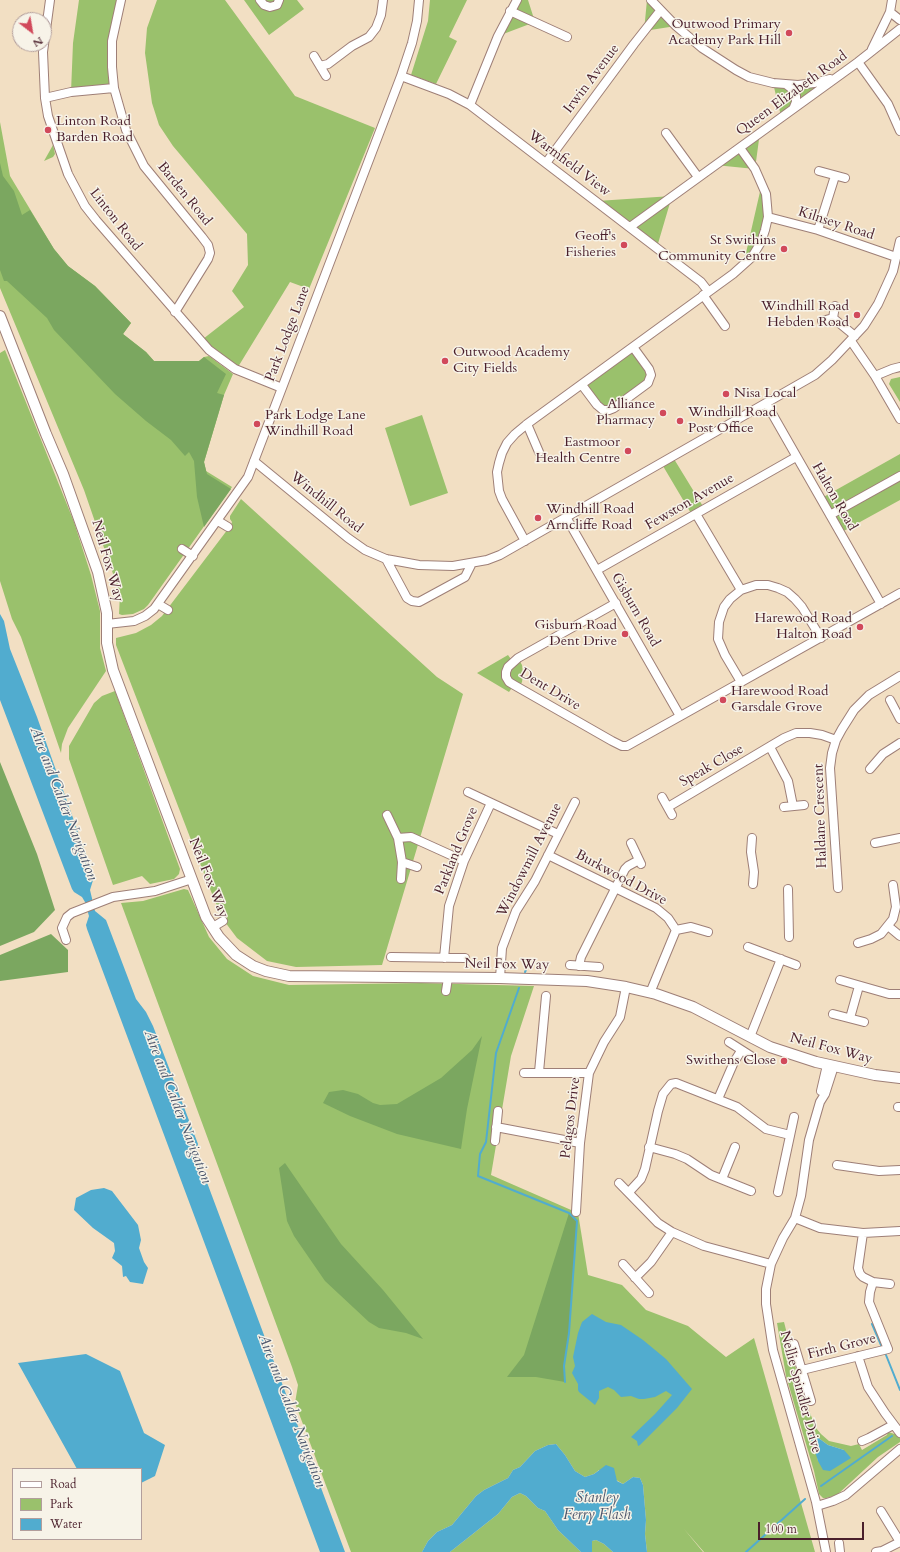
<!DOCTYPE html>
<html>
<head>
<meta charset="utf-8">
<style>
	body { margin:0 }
	#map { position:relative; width:900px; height:1552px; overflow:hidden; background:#f2dfc3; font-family:Cardo,serif }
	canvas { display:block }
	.legend { position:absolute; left:12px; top:1468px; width:130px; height:72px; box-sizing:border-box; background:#f7f3e8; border:1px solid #b29e9c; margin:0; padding:5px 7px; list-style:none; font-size:12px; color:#4a1f2b }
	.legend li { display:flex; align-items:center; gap:8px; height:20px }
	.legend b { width:20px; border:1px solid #b29e9c }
	.north { position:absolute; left:12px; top:12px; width:40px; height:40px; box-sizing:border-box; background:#f7f3e8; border:1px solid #b29e9c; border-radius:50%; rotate:149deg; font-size:11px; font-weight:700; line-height:16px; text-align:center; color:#4a1f2b }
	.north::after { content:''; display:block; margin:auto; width:14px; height:18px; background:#d1495b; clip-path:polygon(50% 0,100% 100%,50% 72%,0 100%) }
	.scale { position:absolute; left:758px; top:1522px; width:106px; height:18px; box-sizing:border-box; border:2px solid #4a1f2b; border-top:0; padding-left:5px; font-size:12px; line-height:14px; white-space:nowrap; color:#4a1f2b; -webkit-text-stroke:3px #f7f3e8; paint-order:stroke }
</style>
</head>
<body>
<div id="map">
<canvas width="900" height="1552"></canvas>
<ul class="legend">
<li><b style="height:5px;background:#fff"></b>Road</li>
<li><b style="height:11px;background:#9ac16c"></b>Park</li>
<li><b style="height:11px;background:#51accf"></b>Water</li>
</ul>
<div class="north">N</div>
<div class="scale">100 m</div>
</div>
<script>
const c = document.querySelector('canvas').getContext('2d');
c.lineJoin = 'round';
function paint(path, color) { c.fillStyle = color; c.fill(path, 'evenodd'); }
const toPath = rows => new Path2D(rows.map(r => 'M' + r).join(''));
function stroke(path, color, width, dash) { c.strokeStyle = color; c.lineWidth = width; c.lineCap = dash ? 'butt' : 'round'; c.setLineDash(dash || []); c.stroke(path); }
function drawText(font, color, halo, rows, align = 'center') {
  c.font = font + ' Cardo,serif'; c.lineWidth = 3; c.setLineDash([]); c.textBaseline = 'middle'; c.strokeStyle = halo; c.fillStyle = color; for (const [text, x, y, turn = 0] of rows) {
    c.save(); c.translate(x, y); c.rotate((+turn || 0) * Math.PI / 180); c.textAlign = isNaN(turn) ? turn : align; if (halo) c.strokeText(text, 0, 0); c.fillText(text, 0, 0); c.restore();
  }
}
const green = toPath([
	[79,0,121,0,116,19,114,88,71,92,73,43],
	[157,0,225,0,295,96,375,128,309,289,290,282,238,367,212,348,203,339,244,307,232,291,248,265,247,234,173,146,159,125,152,103,145,53,147,28],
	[244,0,297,0,304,9,269,35],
	[430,0,467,0,449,37,457,41,436,84,411,75,428,21],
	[517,0,528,0,535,22,498,36],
	[647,0,651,0,676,26,644,31],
	[837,77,781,116,773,83,787,85],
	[0,122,10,176,54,249,68,266,95,286,131,323,123,334,146,352,154,361,199,361,204,357,209,356,233,374,224,395,204,462,206,471,232,487,148,605,144,609,133,614,122,615,119,614,120,594,84,490,0,288],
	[760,132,755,169,715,165],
	[53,145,55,154,53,157,44,161],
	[762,183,765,230,743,266],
	[672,196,657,247,597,201],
	[633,347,649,369,649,380,614,408,603,410,582,385],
	[5,350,74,522,91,575,100,611,100,648,106,671,68,728,62,744,61,753,21,637,12,619,0,581,0,353],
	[900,377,900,402,889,384,891,379],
	[422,415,448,493,410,506,385,428],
	[900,454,900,500,840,533,820,499],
	[674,459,704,508,692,515,663,466],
	[241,499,437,677,463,694,382,965,296,967,267,961,237,938,222,918,208,884,116,645,116,638,136,633,151,625,162,616,231,525,232,522,230,519,230,516],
	[508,655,513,662,518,658,522,665,523,674,522,682,519,688,514,685,509,692,477,673],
	[115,691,180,869,179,874,174,879,150,884,142,876,113,885,69,759,69,746,94,703,102,696],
	[184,889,188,890,209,937,227,959,253,976,289,985,421,983,534,986,511,1056,491,1175,578,1213,588,1275,622,1285,646,1310,688,1326,726,1357,754,1338,815,1552,704,1552,684,1529,703,1552,647,1552,645,1534,646,1520,643,1485,640,1478,633,1477,623,1484,599,1470,594,1474,585,1477,575,1471,565,1455,556,1444,548,1445,535,1451,520,1467,513,1470,508,1478,484,1490,476,1496,452,1525,437,1532,428,1541,422,1552,351,1552,295,1403,298,1385,292,1367,121,903,143,901],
	[784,1322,802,1393,816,1428,821,1434,829,1441,851,1446,859,1444,862,1450,887,1435,888,1432,898,1435,900,1438,900,1442,878,1457,837,1495,826,1498,823,1498,819,1494,814,1471,786,1376,777,1323],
	[813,1434,828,1445,844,1450,818,1461],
	[520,1493,526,1496,538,1508,545,1511,558,1530,581,1552,450,1552,498,1514,512,1497],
	[596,1540,604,1544,613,1552,592,1552,592,1541]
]);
const forest = toPath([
	[0,163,3,176,14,191,22,215,30,210,54,249,68,266,95,286,131,323,123,334,146,352,154,361,199,361,204,357,226,374,217,393,224,395,204,462,207,474,231,489,204,527,197,497,194,461,189,452,185,456,171,440,146,421,115,394,54,330,47,318,7,281,4,281,0,270],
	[0,762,37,854,55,910,34,932,0,946],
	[51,934,68,950,68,972,0,981,0,955],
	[482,1036,467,1109,461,1149,397,1134,350,1116,323,1103,329,1092,343,1090,358,1094,373,1103,380,1105,397,1104,441,1078,472,1050],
	[285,1163,341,1244,383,1290,423,1339,406,1333,379,1328,369,1322,325,1281,294,1236,287,1221,279,1168],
	[569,1213,575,1218,577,1224,569,1333,564,1366,565,1382,536,1377,507,1377,524,1355]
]);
const water = toPath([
	[0,614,4,621,10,649,37,717,94,877,90,890,95,911,106,920,136,999,146,1012,153,1026,198,1144,196,1153,345,1552,320,1552,87,929,86,925,89,916,85,902,82,897,74,892,72,889,0,700],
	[104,1188,112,1191,138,1225,141,1240,139,1248,144,1262,148,1268,143,1284,130,1282,126,1276,123,1277,122,1266,112,1258,115,1251,114,1243,93,1228,74,1210,76,1198,91,1190],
	[592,1314,606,1322,621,1325,643,1340,666,1359,692,1389,677,1408,640,1445,638,1446,637,1441,631,1437,655,1414,672,1395,666,1391,655,1397,644,1399,639,1399,631,1396,621,1397,614,1390,608,1387,599,1391,599,1398,595,1405,579,1392,578,1390,578,1384,572,1373,575,1366,573,1357,578,1333,582,1322],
	[86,1354,120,1371,144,1433,165,1445,155,1476,141,1483,141,1469,77,1469,18,1363],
	[813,1434,828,1445,844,1450,851,1458,830,1471,823,1470,818,1461,810,1436],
	[556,1444,565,1455,575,1471,585,1477,594,1474,606,1465,614,1468,617,1481,623,1484,633,1477,640,1478,643,1485,646,1520,645,1534,647,1552,613,1552,604,1544,596,1540,592,1541,592,1552,581,1552,558,1530,545,1511,538,1508,526,1496,520,1493,512,1497,498,1514,450,1552,422,1552,428,1541,437,1532,452,1525,476,1496,484,1490,508,1478,513,1470,520,1467,535,1451,548,1445]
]);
const stream = toPath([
	[525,972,526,970],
	[519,988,496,1053,486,1142,480,1154,478,1176,569,1213,577,1221,569,1333,564,1366,565,1382],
	[872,1324,881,1345],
	[886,1355,900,1390],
	[821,1486,892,1436],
	[746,1552,805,1499]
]);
const minor = toPath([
	[50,0,43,52,45,98,48,116,68,174,85,206,96,220,209,350,235,369,282,388],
	[121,0,112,41,112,67,114,88,126,130,144,166,202,237,208,245,210,253,208,259,175,312],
	[260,0,264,5,270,7,277,5,279,0],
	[651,0,676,26,702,48,736,70,749,77,773,83,798,85,814,83,830,79],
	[510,11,567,37],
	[890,12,900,20],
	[872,49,890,12,892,0],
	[314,56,326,76],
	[858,62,888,104,900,131],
	[320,66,328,64,352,46,369,37,376,28,381,15,383,0],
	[401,76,449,94,470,105,701,282,708,291],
	[787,85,791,88,796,96,796,102,794,107],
	[45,98,71,92,114,88],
	[470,105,498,36,517,0],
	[666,133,698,177],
	[546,163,634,44,660,11],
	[819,171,845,178],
	[768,217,818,230,896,257],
	[630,227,858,62,900,29],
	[818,230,835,176],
	[703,295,725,326],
	[833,318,855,336],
	[822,321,833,318,835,306],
	[851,341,875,376,900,419],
	[875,376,892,369,900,367],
	[582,385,597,405,603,410,609,410,614,408,648,383,649,380,651,375,649,369,633,347],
	[766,403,881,604],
	[527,424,539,452],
	[254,461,348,538,365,550,386,559,419,565,453,566,487,560,500,555,815,375,832,360,864,326,878,304,893,271,900,241],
	[696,514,741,590],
	[830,515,900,476],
	[566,517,680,716],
	[218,521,228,527],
	[525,541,502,499,499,491,497,472,499,463,502,453,507,443,515,434,527,424,733,274,752,257,761,242,765,230,768,217,766,194,755,169,740,148],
	[182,549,193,556],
	[386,559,407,598,412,601,419,602,465,577,472,563],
	[597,570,796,457],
	[616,603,518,658,508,667,506,672,506,677,509,682,514,685,612,741,622,746,627,746,900,593],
	[158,604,168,610],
	[107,624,134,621,145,616,154,609,248,477,401,76,412,43,417,21,419,0],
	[741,682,725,655,718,639,719,622,724,607,730,599,741,590,756,585,768,585,778,588,787,592,795,599,802,607,821,638],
	[890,700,900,719],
	[770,747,788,781,793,806],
	[870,769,883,754,900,743],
	[468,792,558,834],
	[662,797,672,815],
	[668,807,784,738,796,733,810,733,822,735,836,740],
	[784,807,804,805],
	[387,815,398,838,402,862,401,879],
	[398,838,411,837,464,861],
	[752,838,751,852,754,872,753,884],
	[631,843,641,864],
	[875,843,900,838],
	[548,855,656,908,668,918,676,930],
	[402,862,417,867],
	[838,888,830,768,832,753,836,740,842,729,854,710,869,695,900,676],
	[788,889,789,937],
	[888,926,900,936],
	[213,927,223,921],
	[66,940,62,928,67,917,72,913,113,897,155,891,192,879],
	[858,943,871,939,881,934,893,919,896,907,893,885],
	[748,947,796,965],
	[391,957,465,958],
	[444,958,449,906,464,861,491,803],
	[570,965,599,967],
	[579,966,581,957,625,869,628,866,639,860],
	[500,978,502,948,516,911,535,881,575,802],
	[840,980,889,994,900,994],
	[446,991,448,978],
	[650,993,676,930,691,927,708,932],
	[833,1014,864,1022],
	[850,1018,859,986],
	[750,1037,781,959],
	[729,1042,751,1056],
	[539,1072,546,996],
	[524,1073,589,1073],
	[821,1091,827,1065],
	[718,1099,734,1062,741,1051],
	[898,1107,900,1107],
	[496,1127,580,1143],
	[495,1141,498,1111],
	[649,1147,675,1154,687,1159,711,1175,751,1191],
	[837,1165,879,1171,900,1170],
	[722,1179,735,1147],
	[619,1183,658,1223,672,1232,704,1246,771,1264],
	[629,1192,641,1179,645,1169,658,1111,663,1094,671,1084,676,1083,737,1107,766,1129,790,1135],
	[778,1192,794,1117],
	[576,1212,580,1143,589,1073,604,1042,620,1017,626,987],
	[795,1218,820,1228,863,1233,900,1231],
	[863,1233,858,1268,860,1274,863,1277,873,1282,890,1284],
	[623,1264,649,1293],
	[635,1278,651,1262,672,1232],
	[794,1344,811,1401],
	[858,1356,868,1387,885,1413,900,1433],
	[802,1370,888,1349,869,1302,870,1292,873,1282],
	[862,1441,869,1438,893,1425],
	[817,1506,833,1501,846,1495,900,1449],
	[881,1511,900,1542],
	[839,1543,840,1552],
	[826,1552,816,1502,773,1350,766,1304,766,1289,771,1264,783,1238,795,1218,801,1196,809,1140,820,1102,825,1094,834,1066],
	[876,1552,882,1551,900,1542]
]);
const major = toPath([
	[0,316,46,434,63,474,98,572,107,613,107,643,113,670,206,917,219,937,236,955,253,966,266,971,289,976,500,978,587,981,626,987,656,994,693,1007,770,1047,816,1062,875,1075,900,1078]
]);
const markers = [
	[789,33,4,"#d1495b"],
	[48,130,4,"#d1495b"],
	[624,245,4,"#d1495b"],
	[784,249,4,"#d1495b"],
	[857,315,4,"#d1495b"],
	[445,361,4,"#d1495b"],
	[726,394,4,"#d1495b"],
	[663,413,4,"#d1495b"],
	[680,421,4,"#d1495b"],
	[257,424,4,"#d1495b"],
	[628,451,4,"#d1495b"],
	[538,518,4,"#d1495b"],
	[860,627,4,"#d1495b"],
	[625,634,4,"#d1495b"],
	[723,700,4,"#d1495b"],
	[784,1061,4,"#d1495b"]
];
const poiNames = [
	["Outwood Primary",781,25],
	["Academy Park Hill",781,41],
	["Linton Road",56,122,"left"],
	["Barden Road",56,138,"left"],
	["Geoff's",616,237],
	["Fisheries",616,253],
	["St Swithins",776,241],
	["Community Centre",776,257],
	["Windhill Road",849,307],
	["Hebden Road",849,323],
	["Outwood Academy",453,353,"left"],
	["City Fields",453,369,"left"],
	["Nisa Local",734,394,"left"],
	["Alliance",655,405],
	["Pharmacy",655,421],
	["Windhill Road",688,413,"left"],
	["Post Office",688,429,"left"],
	["Park Lodge Lane",265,416,"left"],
	["Windhill Road",265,432,"left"],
	["Eastmoor",620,443],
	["Health Centre",620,459],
	["Windhill Road",546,510,"left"],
	["Arncliffe Road",546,526,"left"],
	["Harewood Road",852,619],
	["Halton Road",852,635],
	["Gisburn Road",617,626],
	["Dent Drive",617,642],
	["Harewood Road",731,692,"left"],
	["Garsdale Grove",731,708,"left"],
	["Swithens Close",776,1061]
];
const streetNames = [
	["Irwin Avenue",592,79,-53],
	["Queen Elizabeth Road",792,94,-36],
	["Warmfield View",569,164,37],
	["Barden Road",184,194,51],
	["Linton Road",115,220,52],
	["Kilnsey Road",836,224,18],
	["Park Lodge Lane",288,334,-69],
	["Halton Road",834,497,60],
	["Fewston Avenue",690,502,-30],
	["Windhill Road",326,503,39],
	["Neil Fox Way",107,561,74],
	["Gisburn Road",635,610,60],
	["Dent Drive",550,690,31],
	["Speak Close",712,766,-30],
	["Haldane Crescent",821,816,-92],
	["Parkland Grove",457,851,-68],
	["Windowmill Avenue",530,860,-63],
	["Neil Fox Way",208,878,68],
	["Burkwood Drive",621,878,28],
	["Neil Fox Way",507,965,1],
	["Neil Fox Way",831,1049,15],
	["Pelagos Drive",571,1118,-83],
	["Firth Grove",842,1347,-14],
	["Nellie Spindler Drive",800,1392,75]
];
const waterNames = [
	["Aire and Calder Navigation",63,804,69],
	["Aire and Calder Navigation",177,1107,69],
	["Aire and Calder Navigation",291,1411,69],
	["Stanley",597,1499],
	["Ferry Flash",597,1516]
];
paint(green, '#9ac16c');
paint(forest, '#7ba760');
paint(water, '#51accf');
stroke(stream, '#51accf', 2);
stroke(minor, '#9e7f77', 10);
stroke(major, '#9e7f77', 12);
stroke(minor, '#fff', 8);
stroke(major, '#fff', 10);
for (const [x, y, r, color] of markers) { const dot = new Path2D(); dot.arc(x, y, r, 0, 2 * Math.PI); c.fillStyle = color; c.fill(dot); stroke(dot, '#f7f3e8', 1.5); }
drawText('14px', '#4a1f2b', '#f7f3e8', poiNames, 'right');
drawText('14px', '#4a1f2b', '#f7f3e8', streetNames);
drawText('italic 15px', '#4d576d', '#f7f3e8', waterNames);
</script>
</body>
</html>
